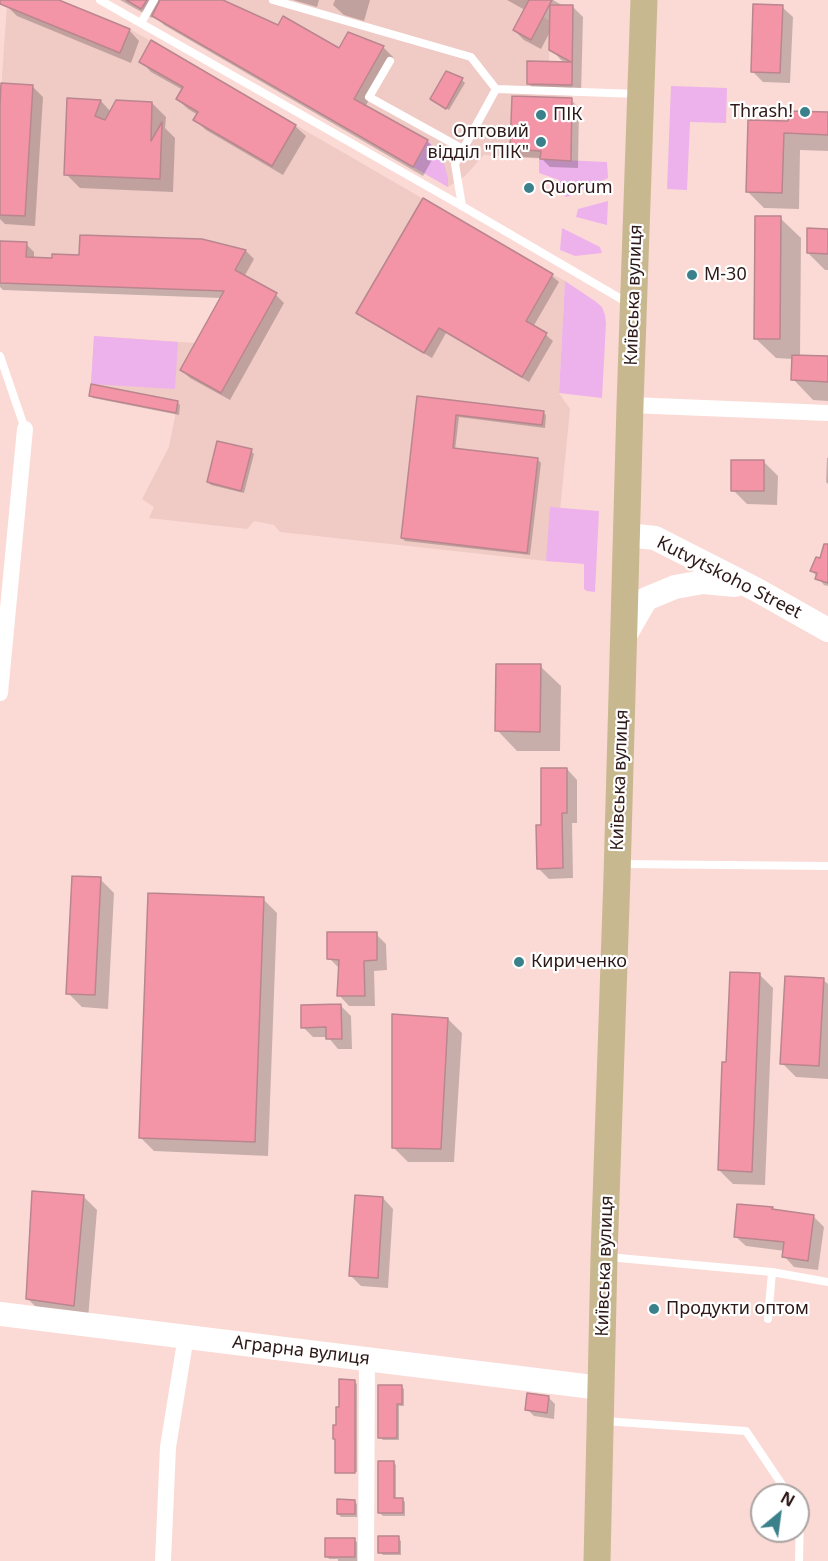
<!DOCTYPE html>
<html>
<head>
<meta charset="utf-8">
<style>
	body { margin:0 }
	#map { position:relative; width:828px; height:1561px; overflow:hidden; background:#fbdad5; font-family:"Noto Sans",sans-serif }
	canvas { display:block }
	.north { position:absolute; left:750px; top:1483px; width:60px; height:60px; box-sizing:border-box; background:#fff; border:2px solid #aba3a2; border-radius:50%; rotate:29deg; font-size:16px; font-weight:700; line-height:24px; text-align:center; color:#2d1917 }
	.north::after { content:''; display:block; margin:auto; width:21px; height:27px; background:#3a818b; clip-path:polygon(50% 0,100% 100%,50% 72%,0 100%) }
</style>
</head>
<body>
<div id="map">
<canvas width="828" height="1561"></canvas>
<div class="north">N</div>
</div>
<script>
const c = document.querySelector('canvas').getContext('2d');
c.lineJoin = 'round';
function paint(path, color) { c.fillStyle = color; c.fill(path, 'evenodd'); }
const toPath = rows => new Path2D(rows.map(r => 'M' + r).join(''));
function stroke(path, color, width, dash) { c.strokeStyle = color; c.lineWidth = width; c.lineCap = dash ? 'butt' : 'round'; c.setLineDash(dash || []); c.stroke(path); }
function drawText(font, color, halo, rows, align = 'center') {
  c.font = font + ' "Noto Sans",sans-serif'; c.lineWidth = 4.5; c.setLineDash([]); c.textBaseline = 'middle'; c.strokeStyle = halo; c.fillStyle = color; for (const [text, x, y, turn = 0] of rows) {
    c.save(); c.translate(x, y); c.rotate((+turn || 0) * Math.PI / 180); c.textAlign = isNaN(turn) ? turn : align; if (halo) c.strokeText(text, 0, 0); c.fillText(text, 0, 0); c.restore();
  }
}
const built = toPath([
	[14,0,59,0,130,29,565,281,559,393,570,409,555,562,280,532,274,525,254,521,247,529,149,518,154,507,142,499,169,447,178,401,91,384,94,336,195,343,223,291,0,283,0,106,7,4],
	[125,0,553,0,543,17,550,21,549,61,527,61,527,83,572,85,571,161,484,155,465,176,448,187]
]);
const green = toPath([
	[671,86,727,88,726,123,690,122,687,190,667,189],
	[428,140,443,160,448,178,448,187,413,167],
	[539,159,607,162,608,178,567,197,560,194,559,180,539,173],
	[608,201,607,225,576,217,578,209],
	[562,228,600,247,602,253,575,256,560,250],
	[565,281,595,301,602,307,605,315,606,324,602,398,559,393],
	[94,336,178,342,175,389,91,384],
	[550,507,599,511,595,592,587,591,584,589,584,564,546,561]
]);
const shadow = toPath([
	[17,0,55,0,129,30,139,41,131,63,17,16,7,6],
	[120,0,219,0,278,27,340,50,383,47,393,57,365,107,427,141,437,151,423,176,164,25,154,15,152,18],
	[293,0,319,0,317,7],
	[335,0,370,0,364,21,344,15,333,5],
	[507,0,553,0,564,6,573,7,583,17,581,95,538,93,528,83,567,63,561,60,551,49,551,30,541,49,524,40,514,30,525,10],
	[782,7,793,17,790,83,763,82,752,71],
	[141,61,295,126,306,136,283,175,206,130,195,120,198,115,188,109,177,99,183,90,151,72],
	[447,73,462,80,465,83,449,110,432,99],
	[32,86,43,97,35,226,5,224,0,219,0,131],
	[68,100,101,101,111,112,152,103,166,117,165,128,175,138,173,192,80,188,66,174],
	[571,100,579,108,578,168,550,167,541,158,520,157,512,149],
	[828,114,828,151,800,150,799,209,764,208,747,191,790,123],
	[423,200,552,276,559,282,533,327,546,335,553,341,529,382,446,333,432,358,365,319,358,313],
	[780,218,801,238,800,357,828,358,828,401,813,400,793,379,793,359,776,358,755,338],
	[828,230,828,270,825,270,808,253],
	[202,240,246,251,254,259,244,277,276,295,284,303,230,400,190,378,181,370,221,298,3,290,0,287,0,243,26,244,34,252,34,259,80,257],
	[91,395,177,402,180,405,179,415,93,398],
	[418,398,543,412,546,415,545,428,459,417,455,450,538,460,541,463,530,555,405,541,402,538],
	[251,451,254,454,244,493,211,485,208,482],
	[827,458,828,458,828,484,826,482],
	[764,462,778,476,777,505,747,504,733,490],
	[828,562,828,586,824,585,812,571],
	[540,666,561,686,560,751,517,751,497,730],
	[567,769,577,780,577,823,572,823,573,878,549,879,538,868,543,827],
	[100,879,114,893,108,1009,82,1007,68,993],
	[263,899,277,913,268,1156,154,1151,140,1137],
	[376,934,386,944,387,970,374,971,375,1006,349,1006,339,995,339,968,329,958],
	[759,974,773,988,765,1185,733,1184,719,1170,728,1064],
	[823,980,828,984,828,1079,796,1077,782,1063],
	[341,1006,351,1016,352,1049,338,1049,328,1037,313,1037,303,1027],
	[448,1019,462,1033,454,1162,408,1162,394,1148],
	[83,1196,97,1210,88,1319,41,1312,27,1298],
	[383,1198,393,1209,388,1288,361,1286,350,1275],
	[772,1209,774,1211,814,1217,824,1227,818,1270,794,1267,784,1256,785,1251,746,1246,735,1236],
	[354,1381,357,1384,357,1472,337,1472,337,1473,336,1473,338,1426,340,1409],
	[401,1386,404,1389,404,1406,399,1406,399,1440,383,1440,380,1437],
	[548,1397,555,1404,554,1419,534,1416,527,1409],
	[393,1462,396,1465,396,1499,402,1499,405,1502,405,1516,383,1516,380,1513],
	[354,1501,357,1504,357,1517,341,1517,338,1514],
	[398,1538,401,1541,401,1555,383,1555,380,1552],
	[354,1540,357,1542,357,1561,338,1561,338,1559,329,1559,327,1556]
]);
const building = toPath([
	[0,0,59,0,130,29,120,53,0,4,0,0],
	[126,0,147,0,141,9,126,0],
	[160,0,223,0,278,25,283,16,339,48,348,32,384,46,354,99,428,140,413,167,152,16,160,0],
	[529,0,552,0,531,40,513,30,529,0],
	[753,4,783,5,780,73,751,72,753,4],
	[550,5,573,5,572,85,527,84,527,61,571,62,549,50,550,5],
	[151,40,296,125,272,166,193,120,198,112,176,99,183,87,139,62,151,40],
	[446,71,463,78,446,109,430,99,446,71],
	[1,83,33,85,25,216,0,215,0,106,1,83],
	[512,96,572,98,571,161,540,159,541,151,510,149,512,96],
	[67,98,101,100,95,116,105,120,116,100,152,102,151,141,162,122,160,179,64,175,67,98],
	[789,111,828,112,828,135,784,133,782,193,746,192,748,120,788,121,789,111],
	[423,198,553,274,526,321,547,333,522,377,439,328,424,353,356,313,423,198],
	[755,216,781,216,780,339,754,339,755,216],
	[807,228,828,229,828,254,807,253,807,228],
	[80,235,202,239,246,250,235,270,277,293,221,393,180,370,224,291,0,283,0,241,27,242,26,257,52,258,52,254,79,255,80,235],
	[792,355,828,356,828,382,791,380,792,355],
	[91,384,178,401,176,413,89,396,91,384],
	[417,396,544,411,542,425,456,415,453,448,538,458,527,553,401,538,417,396],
	[217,441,252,449,241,491,207,482,217,441],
	[731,460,764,460,764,491,731,491,731,460],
	[824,544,828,544,828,583,815,579,817,573,810,571,816,557,820,558,824,544],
	[496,664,541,664,540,732,495,731,496,664],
	[541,768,567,768,567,813,562,813,563,868,537,869,536,825,541,825,541,768],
	[72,876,101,877,95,995,66,994,72,876],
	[148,893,264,897,255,1142,139,1138,148,893],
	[327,932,377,932,377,960,364,961,365,996,337,996,339,960,327,959,327,932],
	[730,972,760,973,752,1172,718,1170,722,1062,726,1062,730,972],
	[785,976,824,978,819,1066,780,1064,785,976],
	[341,1004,342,1039,326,1039,326,1027,301,1028,301,1005,341,1004],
	[392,1014,448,1018,441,1149,392,1148,392,1014],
	[32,1191,84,1195,74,1306,26,1299,32,1191],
	[355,1195,383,1197,378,1278,349,1276,355,1195],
	[737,1204,773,1207,772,1209,814,1215,808,1261,782,1257,784,1242,734,1237,737,1204],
	[339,1379,355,1380,355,1473,335,1473,335,1439,333,1439,333,1425,336,1425,336,1407,339,1407,339,1379],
	[378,1385,402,1385,402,1404,397,1404,397,1438,378,1438,378,1385],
	[527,1393,549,1396,547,1413,525,1410,527,1393],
	[378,1461,394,1461,394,1498,403,1498,403,1513,378,1513,378,1461],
	[337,1499,355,1500,355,1514,337,1514,337,1499],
	[378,1536,399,1536,399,1553,378,1553,378,1536],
	[325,1538,355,1538,355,1557,325,1557,325,1538]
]);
const lane = toPath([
	[100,0,462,206,628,303],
	[273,0,471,57,496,89],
	[141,23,154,0],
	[390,61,369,97,463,149],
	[462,206,455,164,496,89,638,94],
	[0,356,25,429],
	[621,864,828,866],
	[608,1257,772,1272,828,1282],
	[768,1319,772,1272],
	[604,1421,746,1431,789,1495],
	[798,1509,800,1512,799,1561]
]);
const street = toPath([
	[630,405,828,413],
	[0,693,25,429],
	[163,1561,168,1447,186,1336],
	[366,1561,367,1359]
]);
const secondary = toPath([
	[627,535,655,538,757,590,828,630],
	[624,637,646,599,675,587,703,582,735,585],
	[0,1314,601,1388]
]);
const primary = toPath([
	[597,1561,604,1257,617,876,630,405,644,0]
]);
const markers = [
	[805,112,6,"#3a818b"],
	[541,115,6,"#3a818b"],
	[541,142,6,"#3a818b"],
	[529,188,6,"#3a818b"],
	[692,275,6,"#3a818b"],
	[519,962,6,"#3a818b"],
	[654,1309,6,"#3a818b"]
];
const poiNames = [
	["Thrash!",793,112,"right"],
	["ПІК",553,115],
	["Оптовий",529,132,"right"],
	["відділ \"ПІК\"",529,153,"right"],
	["Quorum",541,188],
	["М-30",704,275],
	["Кириченко",531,962],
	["Продукти оптом",666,1309]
];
const streetNames = [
	["Київська вулиця",634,295,-88],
	["Kutvytskoho Street",729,578,27],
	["Київська вулиця",620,780,-88],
	["Київська вулиця",605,1266,-88],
	["Аграрна вулиця",301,1351,7]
];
paint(built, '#f0cac5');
paint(green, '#edb2eb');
paint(shadow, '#0003');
paint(building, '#f494a7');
stroke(building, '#b9868f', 1.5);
stroke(lane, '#fff', 8);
stroke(street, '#fff', 16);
stroke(secondary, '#fff', 24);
stroke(primary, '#c8b88f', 27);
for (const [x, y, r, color] of markers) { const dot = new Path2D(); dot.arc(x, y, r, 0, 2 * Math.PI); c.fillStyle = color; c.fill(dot); stroke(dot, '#fff', 2); }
drawText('18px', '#2d1917', '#fff', poiNames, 'left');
drawText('18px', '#2d1917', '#fff', streetNames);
</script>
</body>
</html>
